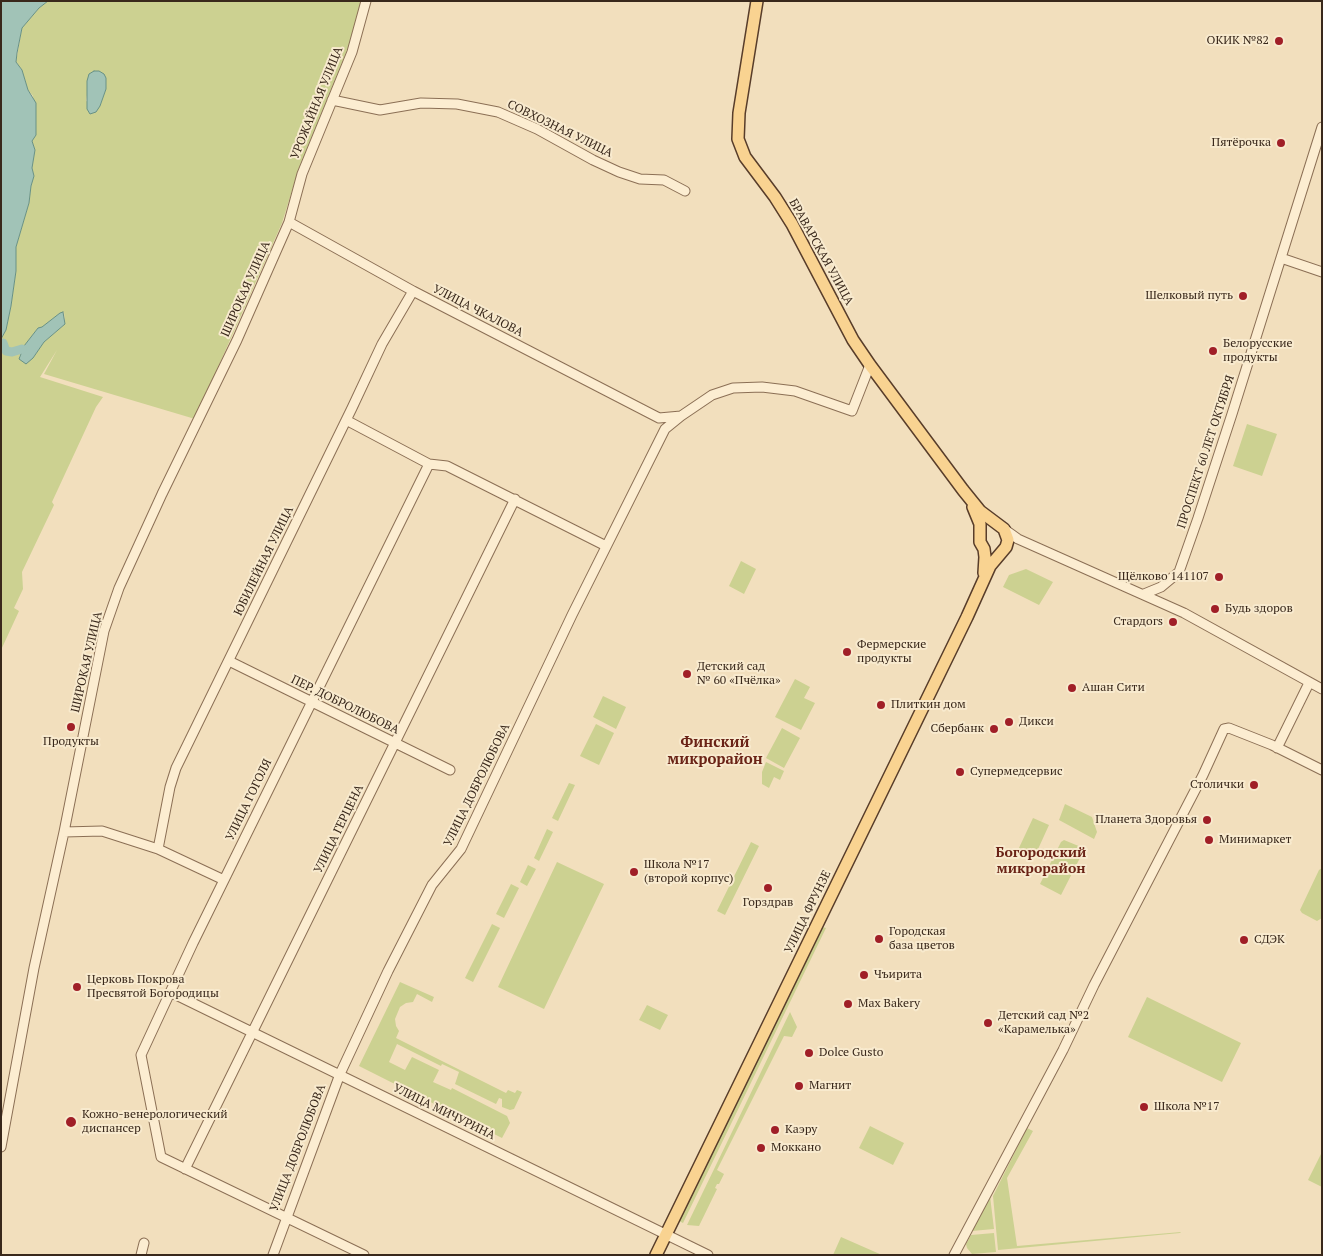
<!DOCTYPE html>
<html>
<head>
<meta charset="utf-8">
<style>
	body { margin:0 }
	#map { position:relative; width:1323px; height:1256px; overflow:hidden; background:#f2dfbd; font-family:"PT Serif",serif }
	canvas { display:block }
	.frame { position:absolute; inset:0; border:2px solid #39281b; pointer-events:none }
</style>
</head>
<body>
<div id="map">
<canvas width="1323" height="1256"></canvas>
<div class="frame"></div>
</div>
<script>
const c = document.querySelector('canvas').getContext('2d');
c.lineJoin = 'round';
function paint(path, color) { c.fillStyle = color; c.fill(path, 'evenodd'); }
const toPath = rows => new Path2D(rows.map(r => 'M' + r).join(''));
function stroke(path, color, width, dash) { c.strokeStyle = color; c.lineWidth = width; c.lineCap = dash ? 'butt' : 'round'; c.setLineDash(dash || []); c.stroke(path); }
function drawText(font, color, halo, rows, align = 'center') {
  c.font = font + ' "PT Serif",serif'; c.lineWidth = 4; c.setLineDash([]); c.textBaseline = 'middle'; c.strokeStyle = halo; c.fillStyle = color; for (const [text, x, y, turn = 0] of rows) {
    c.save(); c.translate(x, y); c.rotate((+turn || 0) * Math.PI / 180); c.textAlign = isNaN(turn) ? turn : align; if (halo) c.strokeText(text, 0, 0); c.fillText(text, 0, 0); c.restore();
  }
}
const green = toPath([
	[48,1,361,1,348,48,299,168,282,223,195,419,44,374,57,350,40,377,103,397,96,407,52,502,54,505,22,572,23,589,14,608,19,611,1,650,1,339,6,330,11,306,16,271,16,247,29,203,31,186,34,176,32,168,35,150,32,141,36,135,33,96,28,90,22,70,16,62,22,28,39,8],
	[88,89,106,89,100,106,86,101],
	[64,312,65,324,44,342,33,358,19,358,22,349,38,328,42,328,60,313],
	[1247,424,1277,434,1262,476,1233,466],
	[741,561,756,569,744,594,729,586],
	[1026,569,1053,582,1039,605,1003,587,1009,575],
	[795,679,810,687,804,698,815,703,801,730,775,717],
	[603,696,626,707,616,729,593,717],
	[596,724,614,733,599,765,580,756],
	[782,728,800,738,784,768,766,758],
	[766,762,784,771,780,780,774,777,769,788,762,784,762,772],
	[569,783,575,785,558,821,552,818],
	[1065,804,1092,817,1097,832,1094,839,1059,820],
	[1033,818,1049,825,1034,858,1018,850],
	[547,829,553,832,539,861,534,858],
	[1064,840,1081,847,1083,852,1061,895,1040,884,1061,842],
	[751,842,759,846,725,915,717,911],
	[557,862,604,884,544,1009,498,987],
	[528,865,536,869,527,886,520,882],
	[1322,868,1322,918,1317,921,1302,913,1300,910,1319,870],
	[511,884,519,888,504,918,496,914],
	[492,924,500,928,473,982,465,978],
	[822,927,826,928,683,1223,677,1220,734,1109,794,984,816,942],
	[400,982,434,997,432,1002,417,994,413,1002,406,1003,400,1007,395,1019,396,1026,399,1031,396,1038,506,1093,508,1090,515,1093,517,1090,522,1092,514,1109,510,1110,502,1107,502,1099,499,1098,496,1104,455,1084,459,1072,442,1064,441,1066,397,1044,389,1062,405,1070,412,1057,439,1070,433,1082,451,1090,452,1088,507,1116,510,1123,502,1138,359,1066],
	[1147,997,1241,1043,1222,1082,1128,1037],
	[647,1005,668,1015,660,1030,639,1020],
	[790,1012,797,1027,792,1037,784,1036,717,1170,724,1174,719,1184,717,1184,715,1188,717,1189,699,1226,687,1225],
	[870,1126,904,1143,893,1165,859,1148],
	[1027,1128,1033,1131,1007,1178,1017,1246,1181,1232,1180,1233,998,1250,993,1196],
	[1322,1152,1322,1187,1308,1180],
	[990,1196,994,1229,972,1231],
	[994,1233,996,1252,972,1254,967,1248,966,1244,971,1235],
	[841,1237,882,1255,833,1255]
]);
const water = toPath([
	[1,1,48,1,39,8,22,28,17,53,16,62,22,70,28,90,36,103,36,135,32,141,35,150,32,168,34,176,31,186,29,203,16,247,16,271,11,306,6,330,1,339,1,1],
	[94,71,99,71,104,74,106,78,106,89,100,106,96,112,90,114,87,109,87,81,89,74,94,71],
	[63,312,65,324,44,342,33,358,26,364,19,359,24,346,38,328,42,327,60,313,63,312]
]);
const canal = toPath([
	[1,343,3,343,6,351,12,352,22,349]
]);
const minor = toPath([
	[332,100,380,110,421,103,457,104,498,112,537,129,593,160,619,172,640,179,664,180,685,191],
	[289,222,413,291,659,418,681,416,712,395,733,388,762,387,795,391,852,411,870,365],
	[1281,258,1322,272],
	[346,420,429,464,447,466,606,546],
	[1004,529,1018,539,1184,613,1322,689],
	[1144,594,1161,587,1179,572,1198,518,1232,414,1322,127],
	[229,661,450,770],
	[1277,748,1309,683],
	[64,832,102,831,158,849,224,880],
	[158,849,170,787,176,768,352,408,382,344,413,291],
	[170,992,708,1255],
	[1,1147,34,968,64,832,104,631,119,588,162,494,237,340,289,222,302,174,352,52,366,1],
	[185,1169,515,499],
	[141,1255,144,1243],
	[273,1255,340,1074,388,971,432,885,461,849,572,615,665,429,681,416],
	[364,1255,161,1157,141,1055,193,943,429,464],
	[954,1255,1063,1050,1094,985,1203,775,1224,729,1229,728,1272,745,1322,770]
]);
const major = toPath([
	[973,507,980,524,980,542,984,549,985,557,984,573],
	[656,1255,967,617,990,566,1006,547,1008,540,1004,529,980,511,963,490,870,365,853,340,792,224,775,197,745,157,738,139,739,113,757,1]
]);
const markers = [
	[1279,41,5,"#a01f27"],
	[1281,143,5,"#a01f27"],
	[1243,296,5,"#a01f27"],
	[1213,351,5,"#a01f27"],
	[1219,577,5,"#a01f27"],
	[1215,609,5,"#a01f27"],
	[1173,622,5,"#a01f27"],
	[847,652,5,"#a01f27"],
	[687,674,5,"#a01f27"],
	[1072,688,5,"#a01f27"],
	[881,705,5,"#a01f27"],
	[1009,722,5,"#a01f27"],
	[71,727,5,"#a01f27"],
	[994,729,5,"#a01f27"],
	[960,772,5,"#a01f27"],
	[1254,785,5,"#a01f27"],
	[1207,820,5,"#a01f27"],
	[1209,840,5,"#a01f27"],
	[634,872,5,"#a01f27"],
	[768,888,5,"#a01f27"],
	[879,939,5,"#a01f27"],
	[1244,940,5,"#a01f27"],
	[864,975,5,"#a01f27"],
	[77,987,5,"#a01f27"],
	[848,1004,5,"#a01f27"],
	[988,1023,5,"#a01f27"],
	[809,1053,5,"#a01f27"],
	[799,1086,5,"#a01f27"],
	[1144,1107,5,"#a01f27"],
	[71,1122,6,"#a01f27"],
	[775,1130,5,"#a01f27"],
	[761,1148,5,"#a01f27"]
];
const poiNames = [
	["ОКИК №82",1269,41,"right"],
	["Пятёрочка",1271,143,"right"],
	["Шелковый путь",1233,296,"right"],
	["Белорусские",1223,344],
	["продукты",1223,358],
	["Щёлково 141107",1209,577,"right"],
	["Будь здоров",1225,609],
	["Стардогs",1163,622,"right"],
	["Фермерские",857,645],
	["продукты",857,659],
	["Детский сад",697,667],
	["№ 60 «Пчёлка»",697,681],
	["Ашан Сити",1082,688],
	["Плиткин дом",891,705],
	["Дикси",1019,722],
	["Сбербанк",984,729,"right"],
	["Продукты",71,742,"center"],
	["Супермедсервис",970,772],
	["Столички",1244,785,"right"],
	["Планета Здоровья",1197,820,"right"],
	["Минимаркет",1219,840],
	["Школа №17",644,865],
	["(второй корпус)",644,879],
	["Горздрав",768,903,"center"],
	["Городская",889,932],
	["база цветов",889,946],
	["СДЭК",1254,940],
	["Чъирита",874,975],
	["Церковь Покрова",87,980],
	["Пресвятой Богородицы",87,994],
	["Max Bakery",858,1004],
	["Детский сад №2",998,1016],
	["«Карамелька»",998,1030],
	["Dolce Gusto",819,1053],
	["Магнит",809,1086],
	["Школа №17",1154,1107],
	["Кожно-венерологический",82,1115],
	["диспансер",82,1129],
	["Каэру",785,1130],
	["Моккано",771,1148]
];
const streetNames = [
	["УРОЖАЙНАЯ УЛИЦА",317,103,-68],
	["СОВХОЗНАЯ УЛИЦА",560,129,26],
	["БРАВАРСКАЯ УЛИЦА",821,252,61],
	["ШИРОКАЯ УЛИЦА",246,289,-66],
	["УЛИЦА ЧКАЛОВА",478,311,27],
	["ПРОСПЕКТ 60 ЛЕТ ОКТЯБРЯ",1206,452,-72],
	["ЮБИЛЕЙНАЯ УЛИЦА",264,561,-64],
	["ШИРОКАЯ УЛИЦА",87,662,-77],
	["ПЕР. ДОБРОЛЮБОВА",345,705,26],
	["УЛИЦА ДОБРОЛЮБОВА",477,785,-64],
	["УЛИЦА ГОГОЛЯ",249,800,-64],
	["УЛИЦА ГЕРЦЕНА",339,829,-64],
	["УЛИЦА ФРУНЗЕ",808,912,-64],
	["УЛИЦА МИЧУРИНА",444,1112,26],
	["УЛИЦА ДОБРОЛЮБОВА",298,1148,-69]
];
const neighbourhoodNames = [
	["Богородский",1041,853],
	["микрорайон",1041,869]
];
const quarterNames = [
	["Финский",715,743],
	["микрорайон",715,760]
];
paint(green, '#ccd191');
paint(water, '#a1c3b7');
stroke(water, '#689185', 1);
stroke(canal, '#a1c3b7', 9);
stroke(minor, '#8b6f55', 11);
stroke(major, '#583d2a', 14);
stroke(minor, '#fcedd1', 9);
stroke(major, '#f9d391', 11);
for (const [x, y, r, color] of markers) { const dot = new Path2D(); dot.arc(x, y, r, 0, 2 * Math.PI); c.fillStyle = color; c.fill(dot); stroke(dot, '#f8eace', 2); }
drawText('12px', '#39281b', '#f8eace', poiNames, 'left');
drawText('12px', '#39281b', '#f8eace', streetNames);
drawText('bold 14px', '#6a2316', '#f8eace', neighbourhoodNames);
drawText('bold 15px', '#6a2316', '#f8eace', quarterNames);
</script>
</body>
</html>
